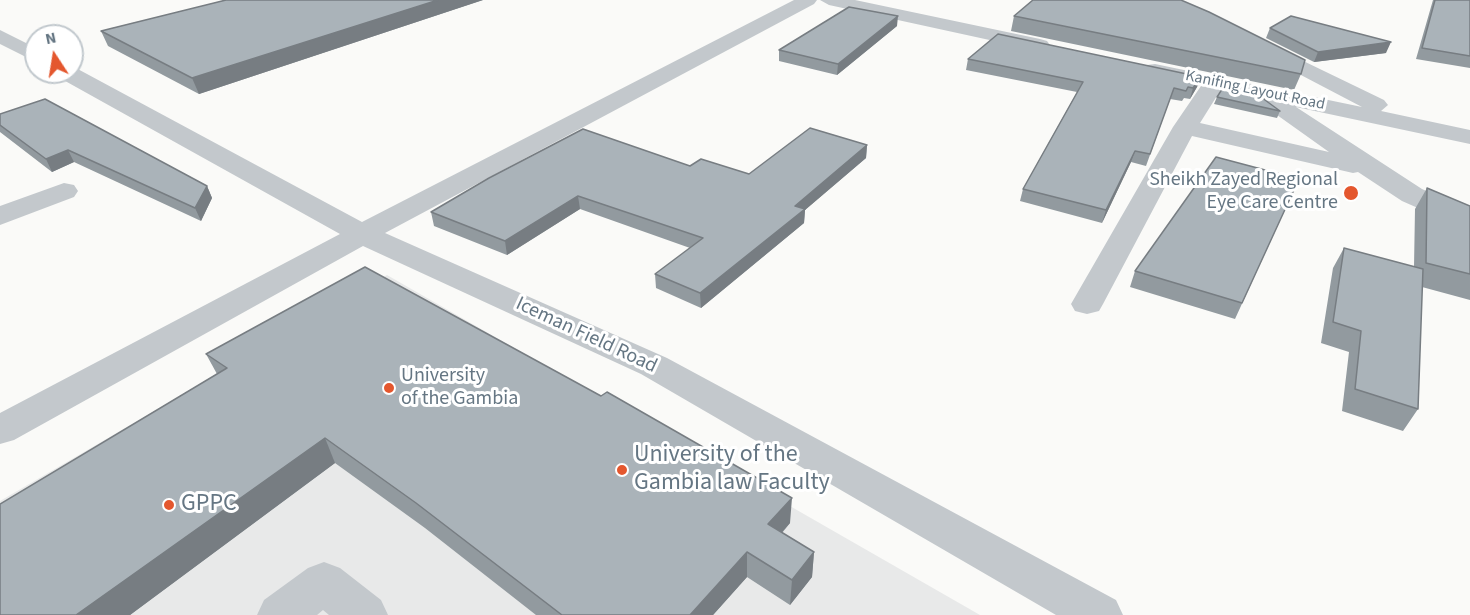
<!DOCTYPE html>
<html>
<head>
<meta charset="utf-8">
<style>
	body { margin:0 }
	#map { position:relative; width:1470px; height:615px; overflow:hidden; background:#fafaf8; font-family:"Source Sans 3",sans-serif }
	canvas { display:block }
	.north { position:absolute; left:24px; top:24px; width:60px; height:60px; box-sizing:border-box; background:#fff; border:2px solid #c1c8cd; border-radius:50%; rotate:348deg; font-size:16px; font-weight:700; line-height:24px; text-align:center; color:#657683 }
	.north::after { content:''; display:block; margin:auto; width:21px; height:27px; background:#e4572e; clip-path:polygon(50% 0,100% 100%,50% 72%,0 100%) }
</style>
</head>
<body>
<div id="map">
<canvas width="1470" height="615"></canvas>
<div class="north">N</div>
</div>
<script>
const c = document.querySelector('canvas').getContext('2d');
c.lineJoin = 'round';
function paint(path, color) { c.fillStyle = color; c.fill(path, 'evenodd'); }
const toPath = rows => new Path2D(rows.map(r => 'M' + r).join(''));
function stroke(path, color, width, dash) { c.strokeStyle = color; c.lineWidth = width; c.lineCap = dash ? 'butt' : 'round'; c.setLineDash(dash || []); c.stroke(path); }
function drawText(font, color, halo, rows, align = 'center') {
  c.font = font + ' "Source Sans 3",sans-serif'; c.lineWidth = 6; c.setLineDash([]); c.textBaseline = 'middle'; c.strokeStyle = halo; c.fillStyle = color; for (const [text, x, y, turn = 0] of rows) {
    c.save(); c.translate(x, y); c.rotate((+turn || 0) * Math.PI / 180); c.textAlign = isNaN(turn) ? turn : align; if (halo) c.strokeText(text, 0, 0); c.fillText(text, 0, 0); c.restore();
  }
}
const built = toPath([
	[387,275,980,615,0,615,0,501]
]);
const minor = toPath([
	[794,0,817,0,814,4,385,233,667,358,1116,600,1123,615,1056,615,641,374,363,246,14,440,0,444,0,413,340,234,58,77,55,72,72,72,74,67,362,222,794,0],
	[820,0,855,0,1040,39,1047,41,1050,45,1047,49,1040,51,829,5,820,0],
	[0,30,36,48,36,62,0,44,0,30],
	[1264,42,1384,100,1388,105,1381,111,1470,130,1470,144,1296,107,1422,189,1470,211,1470,231,1402,201,1358,172,1353,173,1192,136,1103,304,1099,311,1087,314,1075,311,1071,304,1173,127,1201,86,1147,75,1144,70,1147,65,1155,64,1362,107,1257,52,1254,48,1257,44,1264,42],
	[1220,91,1260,99,1263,105,1329,152,1200,123,1220,91],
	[64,183,74,185,78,191,74,197,0,225,0,206,64,183],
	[324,562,340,568,381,600,388,615,329,615,323,610,317,615,257,615,264,600,308,568,324,562]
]);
const wall = toPath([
	[226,0,483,0,199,94,108,46,101,31],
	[1433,0,1470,0,1470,68,1416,59],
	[1014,16,1301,74,1294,90,1011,31],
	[897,26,837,75,779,61,779,50],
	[1270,28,1386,53,1314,62,1266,38],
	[968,59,1201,77,1197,87,1190,99,1184,98,1182,101,1170,99,1146,166,1131,162,1102,223,1020,201,1023,189,1077,92,966,70],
	[1217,97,1265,100,1280,111,1277,118,1214,104],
	[0,114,207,186,212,198,201,221,74,162,52,172,0,132],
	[867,145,866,158,805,210,804,223,701,308,656,288,655,274,690,248,580,209,507,255,434,226,431,212,690,166,749,174],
	[1299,179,1235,319,1130,287,1135,271],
	[1427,188,1470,206,1470,300,1422,287,1418,409,1403,431,1342,411,1349,352,1321,343,1333,268,1344,248,1414,267,1415,209],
	[206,354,790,523,782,533,814,552,812,577,790,605,747,577,713,615,536,615,425,528,335,463,130,615,0,615,217,374]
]);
const shadedWall = toPath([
	[438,0,483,0,199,94,192,78],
	[898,16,897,26,837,75,838,64],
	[1391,42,1386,53,1314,62,1318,52],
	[1201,77,1197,87,1190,99,1193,88],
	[867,145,866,158,805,210,804,223,701,308,700,293,795,206],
	[68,150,74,162,52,172,46,159],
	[1135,151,1131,162,1102,223,1106,210],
	[207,186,212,198,201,221,195,208],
	[578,196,580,209,507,255,505,241],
	[325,438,335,463,130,615,76,615],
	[792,498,790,523,767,549,768,524],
	[747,552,747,577,713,615,690,615],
	[814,552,812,577,790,605,792,580]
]);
const building = toPath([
	[226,0,438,0,192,78,101,31,226,0],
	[1033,0,1181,0,1209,12,1305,60,1301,74,1014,16,1033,0],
	[1435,0,1470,0,1470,56,1422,48,1435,0],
	[849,7,898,16,838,64,779,50,849,7],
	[1291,16,1391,42,1318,52,1270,28,1291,16],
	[998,34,1201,77,1193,88,1188,87,1186,91,1174,88,1150,154,1135,151,1106,210,1023,189,1083,82,968,59,998,34],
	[1224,86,1261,94,1265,100,1280,111,1217,97,1224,86],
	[45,99,207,186,195,208,68,150,46,159,0,125,0,114,45,99],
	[810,128,867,145,795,206,805,209,700,293,655,274,703,238,578,196,505,241,431,212,489,178,583,129,690,166,701,159,749,174,810,128],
	[1216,157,1299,179,1242,303,1135,271,1216,157],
	[1427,188,1470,206,1470,274,1426,263,1427,188],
	[1344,248,1423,269,1418,409,1355,389,1361,331,1333,322,1344,248],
	[365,267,601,396,607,392,792,498,768,524,814,552,792,580,747,552,690,615,562,615,416,503,325,438,76,615,0,615,0,504,227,368,206,354,365,267]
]);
const markers = [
	[1351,193,8,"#e4572e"],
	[389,388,6,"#e4572e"],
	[622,470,6,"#e4572e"],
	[169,505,6,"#e4572e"]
];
const farStreetnames = [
	["Kanifing Layout Road",1255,91,12]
];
const poiNames = [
	["Sheikh Zayed Regional",1338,181],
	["Eye Care Centre",1338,204],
	["University",401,377,"left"],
	["of the Gambia",401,400,"left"]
];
const streetNames = [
	["Iceman Field Road",586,336,25]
];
const nearPoinames = [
	["University of the",634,456],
	["Gambia law Faculty",634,484],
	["GPPC",181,505]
];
paint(built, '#e8e9e9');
paint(minor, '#c3c8cc');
paint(wall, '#929a9f');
paint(shadedWall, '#777d82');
paint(building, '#aab3b9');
stroke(building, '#777d82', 1.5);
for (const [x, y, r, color] of markers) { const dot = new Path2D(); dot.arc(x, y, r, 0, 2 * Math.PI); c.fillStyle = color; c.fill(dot); stroke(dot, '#fff', 2); }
drawText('16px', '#657683', '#fff', farStreetnames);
drawText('20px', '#657683', '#fff', poiNames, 'right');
drawText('20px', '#657683', '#fff', streetNames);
drawText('24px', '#657683', '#fff', nearPoinames, 'left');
</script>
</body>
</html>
